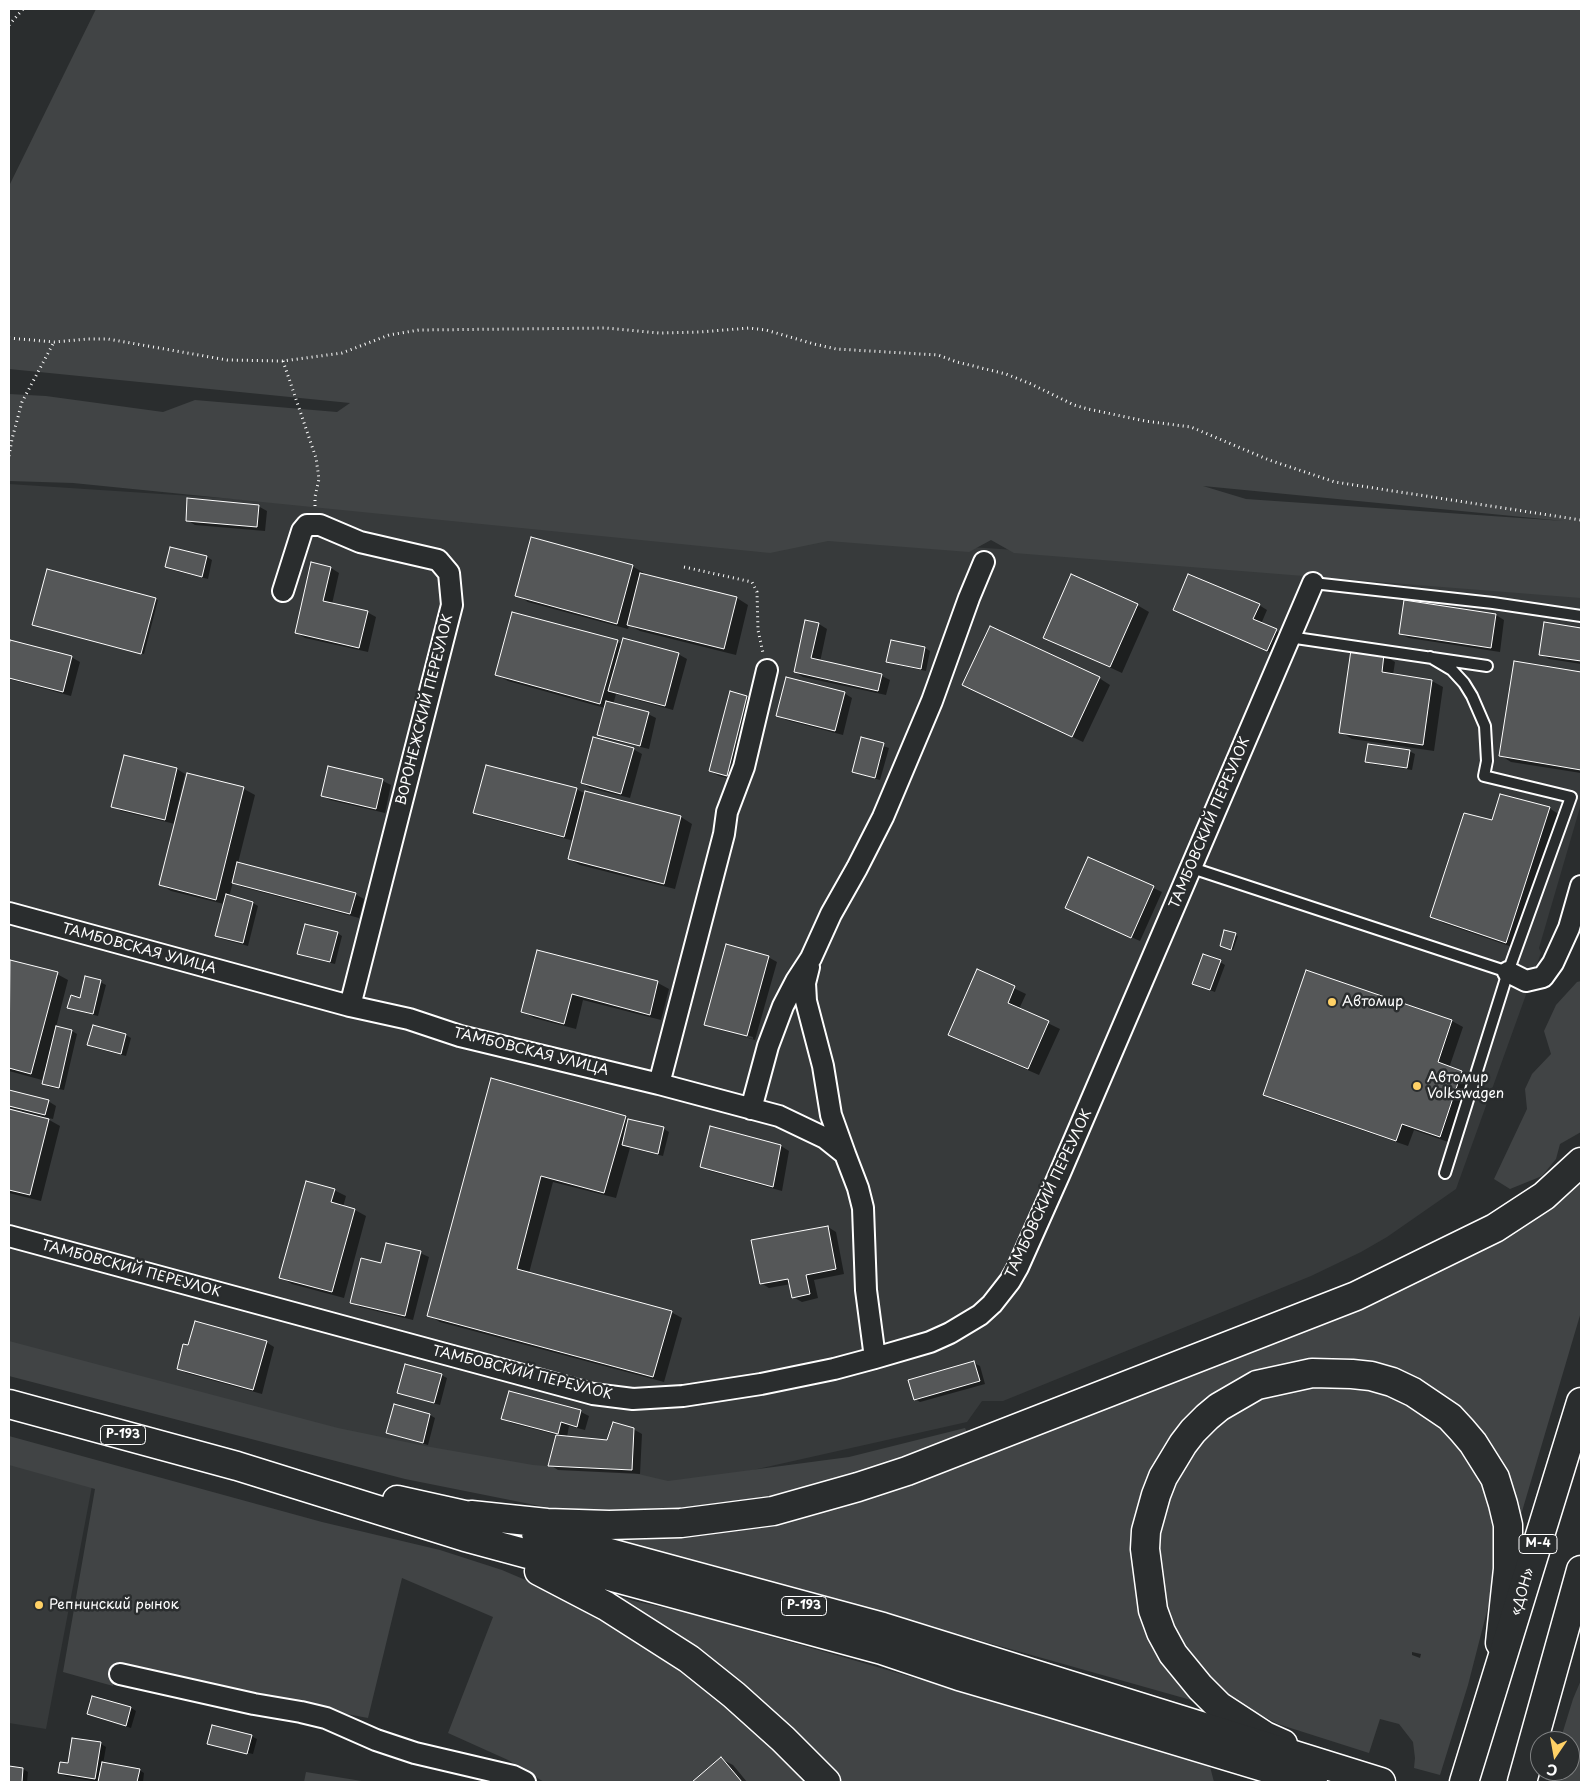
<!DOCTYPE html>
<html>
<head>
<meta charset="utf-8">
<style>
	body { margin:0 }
	#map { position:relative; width:1590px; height:1791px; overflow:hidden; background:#2a2d2e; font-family:"Playpen Sans",sans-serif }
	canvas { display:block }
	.frame { position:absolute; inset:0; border:10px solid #fff; pointer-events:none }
	.north { position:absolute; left:1530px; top:1731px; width:50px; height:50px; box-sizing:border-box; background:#2a2d2e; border:1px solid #7f8182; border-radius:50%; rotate:192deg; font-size:14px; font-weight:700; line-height:20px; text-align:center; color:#fff }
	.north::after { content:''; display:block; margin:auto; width:18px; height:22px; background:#ffd166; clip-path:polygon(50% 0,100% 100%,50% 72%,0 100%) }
</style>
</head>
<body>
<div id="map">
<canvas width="1590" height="1791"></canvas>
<div class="frame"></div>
<div class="north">С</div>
</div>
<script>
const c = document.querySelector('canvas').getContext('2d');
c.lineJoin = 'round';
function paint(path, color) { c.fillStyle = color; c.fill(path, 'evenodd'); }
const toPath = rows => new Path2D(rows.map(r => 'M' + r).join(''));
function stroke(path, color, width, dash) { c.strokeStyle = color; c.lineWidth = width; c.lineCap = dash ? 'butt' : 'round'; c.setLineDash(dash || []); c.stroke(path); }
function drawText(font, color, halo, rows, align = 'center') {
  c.font = font + ' "Playpen Sans",sans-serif'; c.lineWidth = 5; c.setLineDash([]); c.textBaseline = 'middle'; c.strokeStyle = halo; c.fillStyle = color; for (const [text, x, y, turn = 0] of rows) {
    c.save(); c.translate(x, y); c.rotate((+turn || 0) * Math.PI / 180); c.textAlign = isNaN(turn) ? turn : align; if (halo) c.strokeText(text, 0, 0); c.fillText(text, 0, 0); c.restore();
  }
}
const built = toPath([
	[9,484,1336,571,1581,596,1581,804,1539,948,1541,953,1456,1189,1387,1237,1361,1252,1311,1276,1003,1401,982,1401,967,1422,664,1490,9,1373],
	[9,1464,92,1486,46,1729,9,1723]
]);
const green = toPath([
	[96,9,1581,9,1581,598,1014,553,991,540,969,552,828,541,770,553,73,483,9,481,9,394,46,396,163,412,195,400,337,412,350,403,9,369,9,186],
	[1203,486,1564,521,1246,499],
	[1581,981,1581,1132,1560,1144,1556,1159,1542,1176,1510,1189,1494,1179,1527,1109,1525,1089,1532,1074,1551,1054,1544,1031,1556,1005,1577,982],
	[1581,1182,1581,1312,1518,1525,1496,1555,1488,1607,1468,1685,1440,1775,1414,1768,1415,1758,1413,1742,1399,1724,1380,1719,1369,1753,1278,1724,1239,1704,1198,1702,709,1564,614,1542,614,1537,751,1525,1549,1208],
	[9,1341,338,1428,425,1446,533,1465,634,1473,668,1481,849,1457,965,1428,969,1437,919,1455,797,1491,751,1502,686,1512,600,1514,555,1509,405,1479,9,1376],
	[9,1436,322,1522,440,1550,502,1570,556,1593,600,1591,638,1602,685,1612,853,1660,1080,1726,1208,1759,1214,1782,733,1782,720,1769,704,1782,544,1782,508,1760,448,1733,493,1617,402,1578,368,1718,261,1698,117,1664,113,1686,63,1672,95,1489,9,1465],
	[1581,1680,1581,1782,1548,1782,1551,1771,1570,1771,1570,1741,1560,1741,1573,1699],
	[306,1772,368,1782,304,1782]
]);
const shadow = toPath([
	[258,506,267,511,265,531,195,525,187,520],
	[171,548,207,557,212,560,208,579,172,570,166,567],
	[632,566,644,573,643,575,737,598,748,605,736,655,640,631,629,625,628,629,528,602,517,595],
	[331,568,339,573,332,604,367,612,376,617,368,652,305,638,297,633],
	[48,570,158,600,144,654,36,625],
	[1405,602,1496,615,1504,620,1500,652,1409,638,1400,634],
	[1137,605,1149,612,1122,673,1044,637],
	[1259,605,1267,610,1261,624,1284,635,1276,655,1174,610],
	[819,624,827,629,820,662,882,676,890,680,886,695,803,677,795,672],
	[1545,624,1581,629,1581,664,1549,659,1540,654],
	[11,642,71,657,80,662,71,696,9,679,9,652],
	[617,642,622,644,678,654,687,659,673,710,616,694,613,705,648,714,656,718,649,749,607,739,599,734,605,708,508,681,497,675],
	[925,648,930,651,926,671,893,664,888,661],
	[1384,655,1395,662,1393,675,1432,681,1443,687,1434,751,1352,739,1341,732],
	[1515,662,1581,673,1581,773,1511,762,1500,755],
	[1099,678,1110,685,1083,742,963,685],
	[730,693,747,697,755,702,735,780,719,776,710,771],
	[844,693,852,698,843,735,786,720,777,715],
	[862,739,889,748,880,780,859,774,853,771],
	[633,749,642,754,630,798,590,788,582,783],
	[1409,751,1415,754,1412,770,1372,764,1367,761],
	[329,768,383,781,391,785,385,813,330,800,322,795],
	[177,769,185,774,175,817,177,817,188,774,244,789,255,795,238,863,355,894,364,899,359,918,242,887,233,882,229,897,253,903,258,906,248,946,222,939,216,936,224,904,171,891,160,884,175,824,121,811,113,806],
	[576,789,586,794,586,793,681,817,692,824,675,889,580,865,569,859,574,841,483,817,475,812],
	[1549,808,1560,815,1518,949,1443,923,1432,916,1493,822],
	[1089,858,1162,892,1140,941,1067,908],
	[337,933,342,936,335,964,304,956,299,953],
	[1235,935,1238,936,1233,950,1223,947],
	[538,952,658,983,669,989,661,1020,583,1000,576,1029,534,1018,523,1012],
	[768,957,777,962,755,1040,713,1028,753,1039,753,1037,713,1026,713,1028,706,1024],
	[11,961,57,974,68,980,56,1027,72,1031,77,1034,64,1090,49,1087,44,1084,47,1072,44,1071,42,1080,9,1071,9,969],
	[1220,962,1225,965,1215,992,1198,986],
	[978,971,1026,994,1019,1009,1060,1029,1039,1075,961,1041,950,1034],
	[100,982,106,985,98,1016,74,1010,69,1007,81,999],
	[1452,1021,1463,1027,1449,1068,1462,1072,1473,1078,1451,1143,1414,1130,1408,1146,1276,1101,1265,1095],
	[126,1035,131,1038,126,1056,94,1048,89,1044],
	[492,1079,626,1117,633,1121,664,1129,669,1132,663,1156,630,1148,616,1198,553,1182,529,1273,671,1312,682,1318,664,1382,440,1322,428,1315],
	[9,1091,48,1101,56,1106,53,1119,44,1117,60,1126,41,1201,9,1193,9,1110,22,1113,22,1111,9,1108],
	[781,1146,789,1151,782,1191,710,1171,702,1167],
	[334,1190,346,1196,343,1207,355,1210,366,1216,344,1298,292,1284,281,1277],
	[828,1227,836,1232,844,1274,814,1280,818,1298,802,1302,793,1297,791,1284,769,1288,761,1283],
	[420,1253,429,1257,413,1320,360,1307,352,1302,382,1264],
	[266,1342,274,1347,262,1394,186,1373,178,1368],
	[974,1363,980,1366,985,1384,920,1402,915,1399],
	[441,1375,447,1378,440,1405,404,1395,399,1392],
	[509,1393,581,1412,589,1416,585,1430,569,1426,567,1437,607,1442,633,1429,642,1434,640,1474,558,1470,550,1465,557,1435,511,1423,503,1418],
	[394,1406,430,1415,435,1418,428,1445,393,1435,387,1432],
	[1412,1652,1421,1654,1420,1658,1412,1655],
	[131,1708,136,1711,131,1728,88,1713],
	[251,1736,257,1739,253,1754,213,1744,213,1746,209,1744],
	[101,1744,106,1747,103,1764,139,1770,144,1773,143,1782,99,1782,65,1776,60,1772,69,1765],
	[721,1759,733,1765,747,1782,694,1782],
	[9,1768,23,1769,28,1772,27,1782,9,1782]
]);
const building = toPath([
	[187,498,259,505,257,527,186,521,187,498],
	[531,537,633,565,617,624,515,596,531,537],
	[170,547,207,556,202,577,165,567,170,547],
	[311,562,331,567,323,601,368,611,359,648,295,633,311,562],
	[47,569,156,598,141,654,32,625,47,569],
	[640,573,737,597,724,649,627,625,640,573],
	[1071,574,1138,604,1110,667,1043,638,1071,574],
	[1188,574,1260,604,1253,619,1277,629,1267,651,1173,610,1188,574],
	[1404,600,1496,614,1491,648,1399,634,1404,600],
	[512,612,618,640,600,704,495,675,512,612],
	[805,620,819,623,811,658,882,674,878,691,794,672,805,620],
	[1544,622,1581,628,1581,661,1539,655,1544,622],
	[990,626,1100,677,1072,737,962,685,990,626],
	[623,638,679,653,665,706,608,691,623,638],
	[10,640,72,656,63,692,9,678,9,647,10,640],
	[891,640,925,647,921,669,886,662,891,640],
	[1351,650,1384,654,1382,672,1432,680,1423,745,1339,733,1351,650],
	[1514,661,1581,672,1581,770,1499,756,1514,661],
	[786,677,845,692,835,731,776,716,786,677],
	[730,691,747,696,727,776,709,771,730,691],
	[606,701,649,712,640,746,597,735,606,701],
	[593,737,634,748,621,794,581,783,593,737],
	[861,737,884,743,875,778,852,772,861,737],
	[1368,744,1410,750,1407,768,1365,762,1368,744],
	[124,755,177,768,165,820,111,807,124,755],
	[486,765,577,788,564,837,473,813,486,765],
	[328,766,383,779,376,809,321,796,328,766],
	[187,773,244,787,216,900,159,885,187,773],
	[585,791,681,816,664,884,568,859,585,791],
	[1500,794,1550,807,1506,943,1430,917,1464,813,1492,820,1500,794],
	[1088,857,1154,886,1131,938,1065,908,1088,857],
	[237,862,356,893,350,914,232,883,237,862],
	[226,894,253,902,243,943,215,936,226,894],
	[305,924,338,932,330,962,297,954,305,924],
	[1224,930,1236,933,1231,950,1220,946,1224,930],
	[726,944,769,956,747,1036,704,1025,726,944],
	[537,950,658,981,650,1015,572,994,564,1024,521,1012,537,950],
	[1203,954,1221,960,1210,990,1192,984,1203,954],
	[10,960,58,972,31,1074,9,1068,10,960],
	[977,969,1015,986,1008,1003,1049,1021,1028,1069,948,1035,977,969],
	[1306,970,1452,1020,1438,1062,1462,1071,1440,1137,1402,1124,1396,1141,1263,1095,1306,970],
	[85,976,101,980,93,1014,67,1008,71,995,80,998,85,976],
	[93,1025,126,1034,121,1054,87,1045,93,1025],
	[56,1026,72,1030,59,1088,42,1084,56,1026],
	[491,1078,626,1116,604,1193,541,1176,517,1269,672,1311,653,1377,427,1316,491,1078],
	[9,1090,49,1100,45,1115,9,1106,9,1090],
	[9,1109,49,1119,30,1195,9,1190,9,1109],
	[628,1119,664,1127,658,1154,622,1145,628,1119],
	[710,1126,781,1145,773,1187,700,1167,710,1126],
	[306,1181,335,1189,331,1202,355,1209,332,1292,279,1278,306,1181],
	[828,1226,836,1269,806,1275,810,1294,792,1298,788,1279,760,1284,751,1240,828,1226],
	[386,1243,421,1251,405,1316,350,1303,361,1258,381,1263,386,1243],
	[195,1321,267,1341,253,1390,177,1369,183,1344,188,1345,195,1321],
	[974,1361,980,1381,914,1400,908,1380,974,1361],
	[405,1364,442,1374,434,1403,397,1393,405,1364],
	[509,1391,581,1410,577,1427,561,1422,558,1434,501,1419,509,1391],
	[394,1404,430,1414,423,1443,386,1433,394,1404],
	[613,1422,634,1428,632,1470,548,1466,556,1435,607,1440,613,1422],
	[92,1696,131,1707,126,1726,87,1714,92,1696],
	[212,1725,252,1735,247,1754,207,1744,212,1725],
	[72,1738,101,1742,95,1779,58,1773,60,1762,68,1763,72,1738],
	[721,1757,742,1782,692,1782,721,1757],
	[102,1762,140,1769,137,1782,98,1782,102,1762],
	[9,1766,23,1768,22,1782,9,1782,9,1766]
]);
const path = toPath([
	[9,25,23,9],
	[9,338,54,342,88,339,108,339,227,360,283,361,342,353,389,335,419,330,606,328,659,333,700,332,749,328,766,330,814,344,836,349,938,355,957,362,1006,374,1031,384,1074,405,1088,409,1145,421,1191,427,1269,460,1335,482,1581,520],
	[283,361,316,458,319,479,315,497,315,506],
	[9,456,12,439,22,402,54,342],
	[684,567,752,582,757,592,758,630,763,653]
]);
const lane = toPath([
	[1313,583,1493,603,1581,616],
	[1289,637,1487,666],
	[1430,657,1452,670,1464,683,1472,696,1485,726,1487,761,1484,776,1571,797,1508,972,1445,1173],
	[1192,868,1508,972]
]);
const street = toPath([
	[283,591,302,531,307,525,320,525,360,542,438,560,449,573,452,605,350,1006],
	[9,913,350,1006,409,1019,460,1036,659,1084,779,1116,825,1138,845,1154,858,1188,863,1208,866,1290,875,1358],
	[809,967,805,983,806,1001,823,1066,831,1115,845,1154],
	[1508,972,1526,981,1543,977,1553,963,1569,928,1581,886],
	[659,1084,724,834,727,812,744,767,767,670],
	[751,1109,768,1046,783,1006,796,981,811,958,831,914,857,868,883,817,932,701,969,598,984,562],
	[9,1236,593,1394,633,1399,683,1396,761,1384,834,1369,875,1358,930,1342,950,1333,980,1315,992,1304,1010,1281,1018,1267,1060,1173,1313,583],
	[120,1674,254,1704,301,1712,326,1718,376,1740,415,1753,513,1776,525,1782]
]);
const primary = toPath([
	[1283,1744,1265,1736,1219,1706,1200,1687,1173,1654,1161,1632,1153,1610,1145,1549,1146,1531,1156,1495,1163,1477,1183,1444,1193,1431,1207,1417,1219,1407,1257,1385,1312,1373,1352,1374,1371,1376,1392,1382,1413,1392,1450,1417,1462,1430,1473,1443,1495,1478,1503,1504,1508,1525,1508,1569,1500,1643]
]);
const highway = toPath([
	[9,1404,237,1466,465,1537,882,1650,959,1676,1048,1702,1313,1782],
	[397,1500,487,1520],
	[471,1515,547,1523,609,1525,681,1523,773,1511,858,1487,907,1471,1356,1296,1495,1228,1544,1196,1581,1162],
	[536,1533,883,1627,1381,1782],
	[539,1571,606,1606,689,1659,734,1695,783,1739,826,1782],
	[1464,1782,1581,1402],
	[1522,1782,1581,1570]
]);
const markers = [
	[1332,1002,5,"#ffd166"],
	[1417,1086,5,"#ffd166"],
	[39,1605,5,"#ffd166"]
];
const shields = [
	[123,1435,45],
	[1538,1544,38],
	[804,1606,45]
];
const shieldNames = [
	["Р-193",123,1435],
	["М-4",1538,1544],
	["Р-193",804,1606]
];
const streetNames = [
	["ВОРОНЕЖСКИЙ ПЕРЕУЛОК",425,710,-76],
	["ТАМБОВСКИЙ ПЕРЕУЛОК",1210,823,-67],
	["ТАМБОВСКАЯ УЛИЦА",139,949,15],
	["ТАМБОВСКАЯ УЛИЦА",531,1052,14],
	["ТАМБОВСКИЙ ПЕРЕУЛОК",1049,1194,-65],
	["ТАМБОВСКИЙ ПЕРЕУЛОК",131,1269,15],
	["ТАМБОВСКИЙ ПЕРЕУЛОК",522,1373,14],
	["«ДОН»",1523,1592,-73]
];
const poiNames = [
	["Автомир",1342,1002],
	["Автомир",1427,1078],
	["Volkswagen",1427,1094],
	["Репнинский рынок",49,1605]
];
paint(built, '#373a3b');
paint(green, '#414445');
paint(shadow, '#0007');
paint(building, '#555758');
stroke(building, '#fff', 1);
stroke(lane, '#fff', 14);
stroke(street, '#fff', 24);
stroke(primary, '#fff', 31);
stroke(highway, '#fff', 31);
stroke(path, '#fff', 3, [1, 4]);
stroke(lane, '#2a2d2e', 10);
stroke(street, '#2a2d2e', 20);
stroke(primary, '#2a2d2e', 28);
stroke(highway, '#2a2d2e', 28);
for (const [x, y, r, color] of markers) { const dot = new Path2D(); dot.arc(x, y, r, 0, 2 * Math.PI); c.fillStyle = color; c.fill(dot); stroke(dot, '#2a2d2e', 2); }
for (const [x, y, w] of shields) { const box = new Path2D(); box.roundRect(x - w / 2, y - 9.5, w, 19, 4); c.fillStyle = '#2a2d2e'; c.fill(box); stroke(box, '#fff', 1); }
drawText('bold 12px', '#fff', null, shieldNames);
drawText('14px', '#fff', '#2a2d2e', streetNames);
drawText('14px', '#fff', '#2a2d2e', poiNames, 'left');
</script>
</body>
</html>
